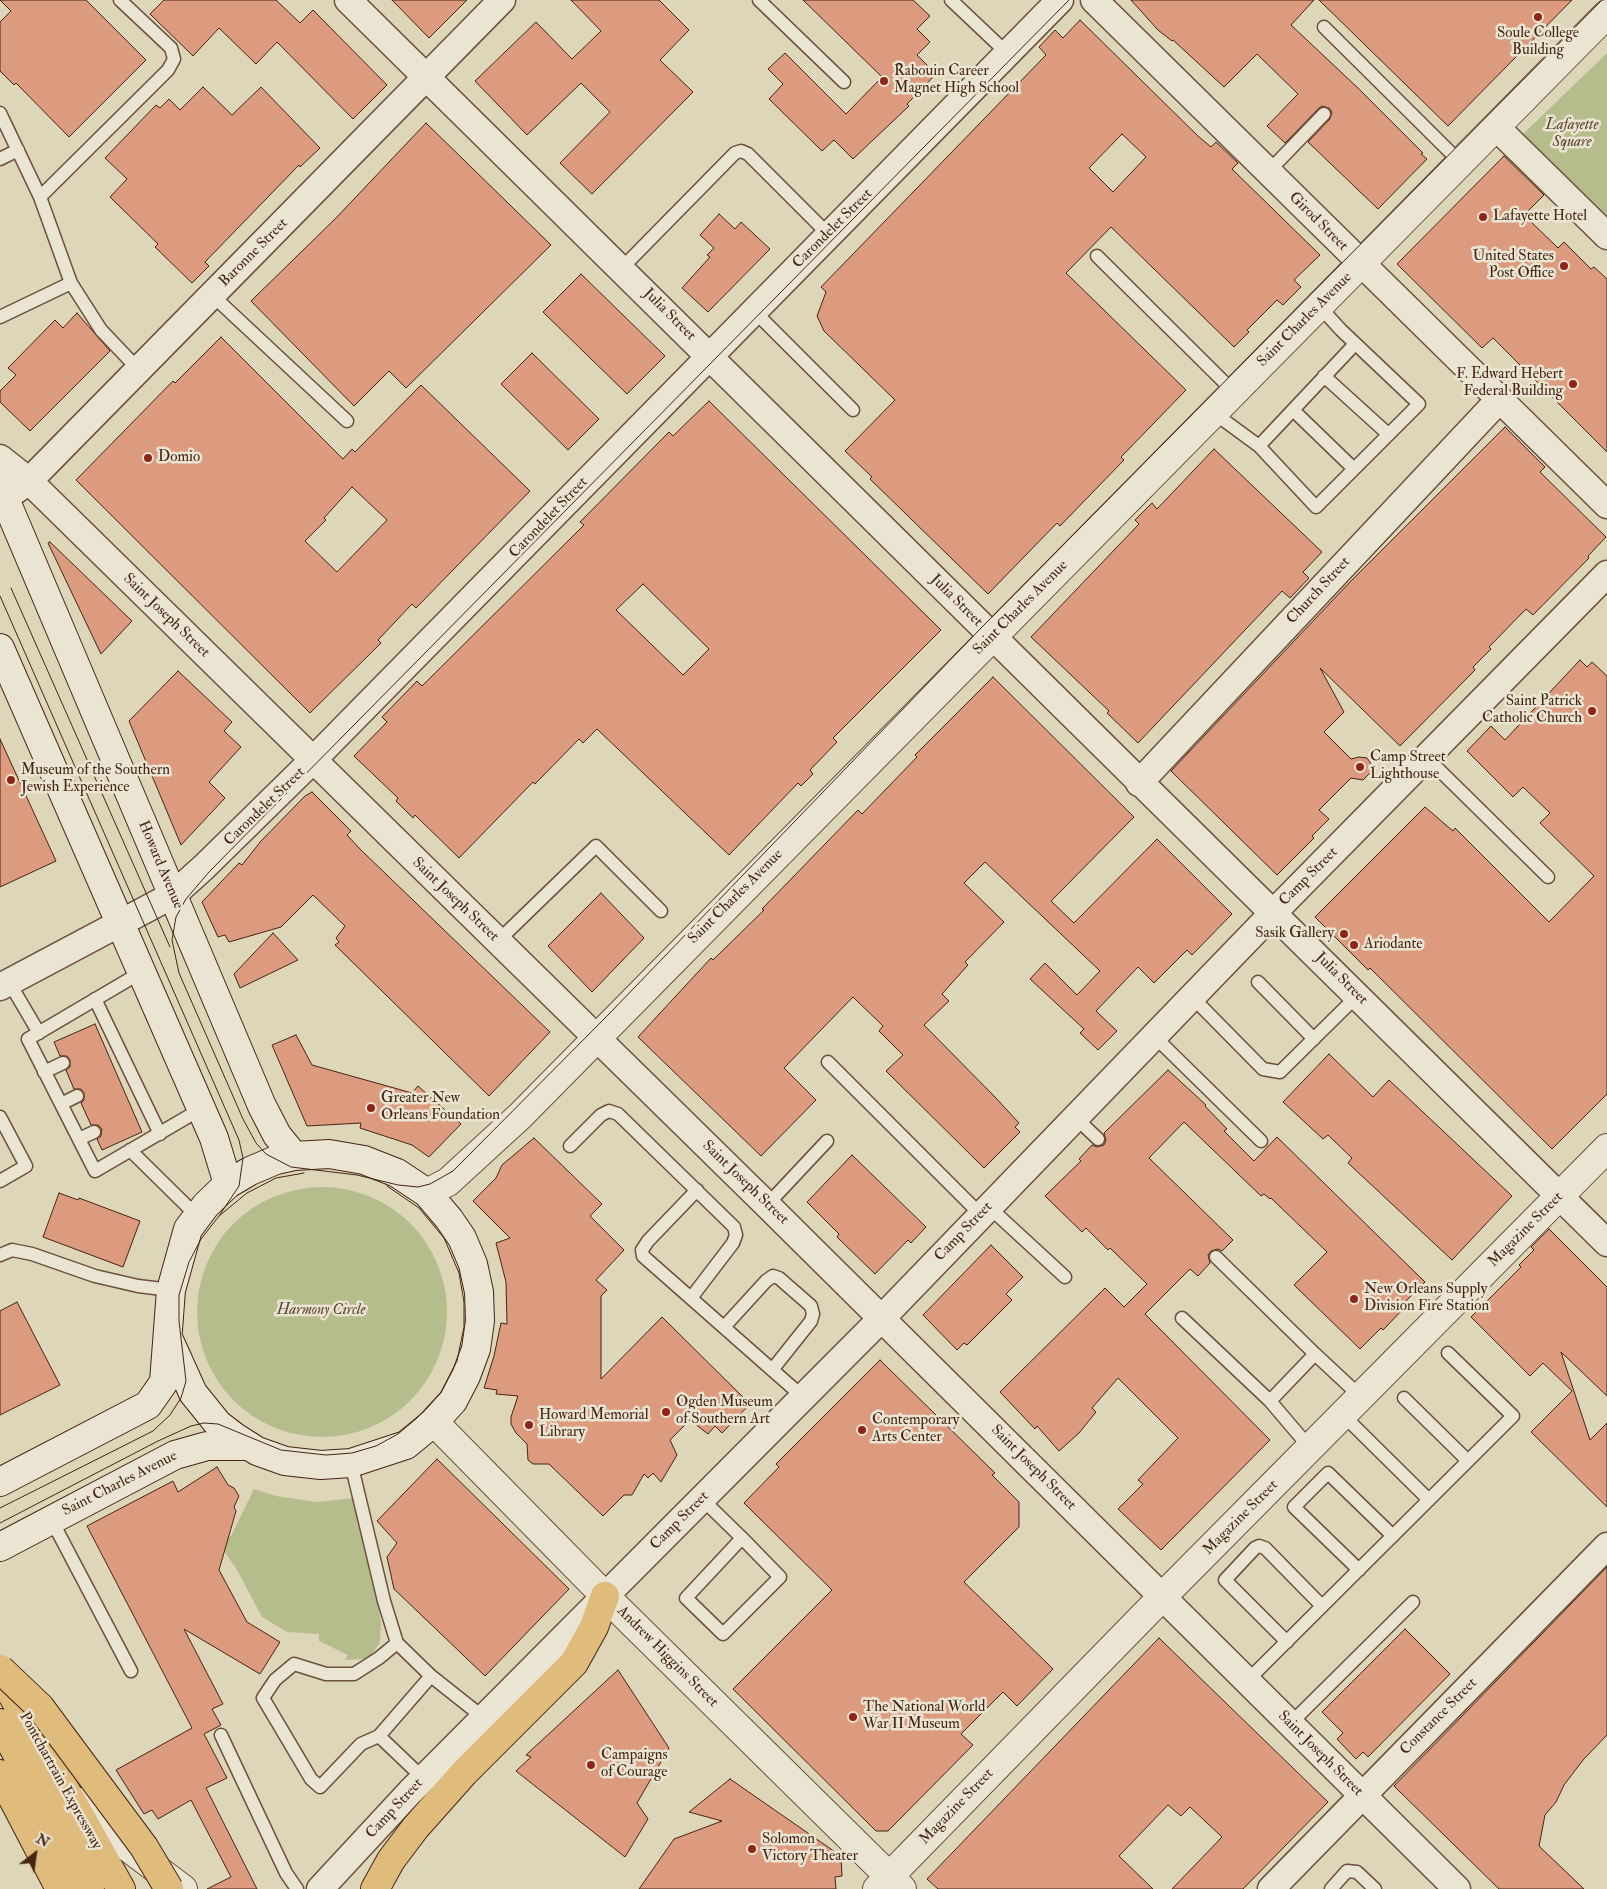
<!DOCTYPE html>
<html>
<head>
<meta charset="utf-8">
<style>
	body { margin:0 }
	#map { position:relative; width:1607px; height:1889px; overflow:hidden; background:#ded6b9; font-family:"IM FELL Double Pica",serif }
	canvas { display:block }
	.north { position:absolute; left:10px; top:1829px; width:50px; height:50px; -webkit-text-stroke:4px #eae4d2; paint-order:stroke; rotate:30deg; font-size:14px; font-weight:700; line-height:20px; text-align:center; color:#462414 }
	.north::after { content:''; display:block; margin:auto; width:18px; height:22px; background:#462414; clip-path:polygon(50% 0,100% 100%,50% 72%,0 100%) }
</style>
</head>
<body>
<div id="map">
<canvas width="1607" height="1889"></canvas>
<div class="north">N</div>
</div>
<script>
const c = document.querySelector('canvas').getContext('2d');
c.lineJoin = 'round';
function paint(path, color) { c.fillStyle = color; c.fill(path, 'evenodd'); }
const toPath = rows => new Path2D(rows.map(r => 'M' + r).join(''));
function stroke(path, color, width, dash) { c.strokeStyle = color; c.lineWidth = width; c.lineCap = dash ? 'butt' : 'round'; c.setLineDash(dash || []); c.stroke(path); }
function drawText(font, color, halo, rows, align = 'center') {
  c.font = font + ' "IM FELL Double Pica",serif'; c.lineWidth = 5; c.setLineDash([]); c.textBaseline = 'middle'; c.strokeStyle = halo; c.fillStyle = color; for (const [text, x, y, turn = 0] of rows) {
    c.save(); c.translate(x, y); c.rotate((+turn || 0) * Math.PI / 180); c.textAlign = isNaN(turn) ? turn : align; if (halo) c.strokeText(text, 0, 0); c.fillText(text, 0, 0); c.restore();
  }
}
const green = toPath([
	[1607,53,1607,218,1523,134],
	'197 1312a125 125 0 1 1 250 0a125 125 0 1 1-250 0Z',
	[254,1489,276,1496,317,1502,354,1498,376,1591,381,1623,380,1642,371,1656,363,1659,345,1660,348,1655,319,1641,319,1634,287,1632,262,1617,237,1570,224,1551,214,1543,231,1536]
]);
const building = toPath([
	[0,0,86,0,146,60,69,137,16,83,14,85,0,71,0,22,11,11,0,0],
	[164,0,276,0,300,23,313,10,387,85,353,119,277,42,256,64,219,28,193,56,150,14,164,0],
	[392,0,467,0,429,38,392,0],
	[571,0,659,0,689,30,660,60,693,92,592,194,560,163,610,112,581,83,527,135,475,81,536,22,572,59,601,31,571,0],
	[803,0,913,0,930,16,917,29,930,42,917,55,936,74,907,104,909,106,853,159,834,140,822,151,769,99,783,84,768,69,785,53,846,114,882,77,803,0],
	[1131,0,1314,0,1291,25,1359,89,1423,153,1421,154,1427,159,1378,209,1308,142,1330,119,1332,112,1329,108,1322,106,1319,108,1285,143,1267,126,1298,94,1257,54,1224,87,1173,40,1172,41,1158,30,1131,0],
	[1319,0,1572,0,1448,126,1319,0],
	[1080,20,1199,137,1211,147,1216,142,1238,163,1232,169,1320,255,1294,280,1301,287,1283,305,1277,300,1247,330,1249,332,1234,347,1111,227,1066,273,1186,390,1121,457,1124,460,1060,526,1057,523,988,594,870,479,872,477,845,451,895,400,824,331,817,316,826,292,821,287,1046,55,1039,47,1055,30,1063,38,1080,20],
	[1122,134,1146,157,1113,192,1089,168,1122,134],
	[203,87,232,115,261,87,320,148,300,167,299,165,205,262,209,266,192,283,155,247,158,244,110,197,127,179,105,158,156,105,160,108,169,99,180,110,203,87],
	[426,123,551,245,406,388,389,371,354,406,251,301,336,218,426,123],
	[1504,156,1544,195,1524,215,1558,248,1564,242,1591,269,1594,267,1607,279,1607,452,1493,338,1482,348,1397,264,1504,156],
	[719,214,735,229,741,222,770,249,708,312,682,288,710,257,707,255,714,248,700,235,719,214],
	[581,274,665,356,627,394,543,312,581,274],
	[77,313,110,351,30,431,0,402,0,391,16,375,8,368,55,320,63,328,77,313],
	[221,337,343,459,352,449,355,452,421,385,530,491,416,608,412,604,378,640,381,643,310,713,76,480,173,381,175,383,221,337],
	[352,487,387,520,337,572,305,541,326,520,324,518,352,487],
	[532,353,599,419,568,450,501,384,532,353],
	[709,401,941,630,833,738,837,742,810,770,813,774,801,786,798,783,729,855,597,729,583,743,579,739,535,784,533,782,459,858,415,815,413,818,396,801,398,798,354,756,387,722,382,717,417,681,422,686,584,525,580,522,669,432,673,436,709,401],
	[643,584,709,649,683,675,616,610,643,584],
	[1505,427,1545,467,1540,472,1606,537,1588,556,1589,558,1533,615,1526,609,1489,647,1491,649,1473,667,1475,670,1400,746,1320,668,1344,712,1324,732,1351,759,1359,757,1367,758,1372,765,1371,772,1363,780,1351,778,1319,810,1329,819,1312,836,1314,838,1277,875,1171,771,1350,582,1505,427],
	[1214,449,1322,552,1303,572,1309,578,1290,598,1282,591,1138,743,1107,713,1109,711,1031,637,1139,524,1135,520,1152,503,1157,509,1214,449],
	[50,542,132,621,101,654,48,543,50,542],
	[1580,660,1587,667,1592,662,1607,676,1607,1094,1552,1149,1370,968,1368,970,1315,917,1425,807,1453,831,1455,828,1549,922,1594,876,1540,823,1550,813,1523,787,1513,797,1467,751,1491,726,1505,740,1580,660],
	[178,671,232,722,224,731,241,747,209,782,225,798,181,845,129,721,178,671],
	[993,677,1134,817,1051,901,1074,923,1157,839,1232,914,1192,955,1187,950,1154,983,1138,967,1096,1011,1117,1031,1098,1050,1080,1033,1084,1029,1030,979,1045,963,1077,995,1100,971,985,862,964,883,1004,922,965,962,968,965,942,994,949,1001,924,1025,995,1097,1019,1123,1015,1127,1020,1132,984,1168,886,1071,903,1055,879,1031,883,1026,853,997,784,1068,816,1100,761,1156,638,1037,711,958,713,960,764,910,762,909,858,810,862,814,917,757,915,755,993,677],
	[0,739,56,861,0,887,0,739],
	[312,792,351,831,347,835,361,850,550,1032,489,1096,335,945,339,942,336,938,345,926,313,895,281,927,229,942,225,935,218,937,202,902,239,863,242,865,261,841,305,796,312,792],
	[601,893,644,938,592,992,548,946,601,893],
	[273,933,298,960,240,988,234,974,273,933],
	[95,1024,142,1132,102,1150,97,1139,101,1136,102,1129,98,1125,91,1125,81,1103,84,1100,84,1093,81,1089,74,1089,68,1075,66,1070,70,1067,70,1060,67,1056,60,1056,54,1042,95,1024],
	[296,1035,312,1065,412,1093,418,1086,461,1124,429,1157,412,1145,360,1128,361,1123,307,1126,272,1045,296,1035],
	[1329,1054,1373,1097,1389,1080,1512,1196,1452,1260,1348,1163,1352,1158,1328,1135,1323,1139,1283,1102,1329,1054],
	[1168,1070,1206,1105,1205,1106,1227,1129,1224,1131,1254,1161,1277,1137,1425,1282,1405,1302,1407,1305,1383,1330,1381,1328,1360,1349,1294,1285,1327,1252,1271,1198,1270,1199,1264,1194,1261,1196,1184,1122,1149,1158,1233,1240,1222,1251,1218,1249,1211,1251,1208,1255,1210,1263,1198,1276,1190,1269,1145,1314,1270,1440,1161,1550,1118,1509,1143,1484,1138,1480,1178,1438,1118,1378,1092,1408,1096,1412,1079,1433,1059,1451,1037,1426,1035,1429,1000,1392,1105,1288,1124,1307,1147,1284,1110,1248,1108,1250,1086,1228,1082,1232,1045,1196,1081,1161,1079,1159,1092,1145,1097,1147,1104,1145,1106,1140,1104,1133,1168,1070],
	[534,1138,602,1204,590,1216,624,1250,596,1280,607,1290,601,1296,601,1379,662,1317,750,1404,722,1433,715,1426,708,1434,690,1420,670,1440,677,1455,661,1482,653,1473,648,1478,644,1474,632,1495,624,1495,603,1516,549,1464,533,1464,528,1460,527,1444,516,1433,511,1424,511,1417,518,1396,496,1394,497,1390,484,1388,494,1356,501,1323,507,1324,506,1282,496,1243,510,1238,473,1201,496,1178,502,1165,534,1138],
	[852,1155,926,1227,911,1243,908,1240,875,1274,837,1237,839,1234,807,1202,852,1155],
	[59,1193,78,1200,79,1198,140,1221,123,1267,43,1237,59,1193],
	[1549,1229,1607,1287,1607,1396,1561,1352,1590,1440,1607,1423,1607,1507,1531,1432,1572,1391,1543,1363,1530,1376,1471,1317,1521,1267,1519,1265,1534,1250,1531,1247,1549,1229],
	[991,1245,1023,1277,1006,1294,1012,1300,967,1345,964,1343,957,1350,923,1315,991,1245],
	[17,1302,60,1385,0,1415,0,1311,17,1302],
	[880,1360,995,1473,992,1475,1019,1502,1019,1527,964,1582,1053,1669,1017,1706,1003,1692,961,1734,973,1745,888,1831,876,1831,733,1689,832,1590,744,1503,779,1467,776,1464,880,1360],
	[437,1459,569,1589,485,1676,394,1589,387,1557,397,1543,377,1521,437,1459],
	[217,1467,228,1485,234,1488,239,1496,234,1507,236,1511,219,1570,247,1622,280,1642,260,1674,184,1629,223,1704,212,1709,221,1725,204,1734,227,1778,206,1788,257,1889,207,1889,231,1877,191,1800,158,1819,152,1810,144,1814,116,1770,192,1728,87,1526,173,1481,178,1492,217,1467],
	[1607,1567,1607,1735,1583,1760,1564,1785,1556,1802,1545,1815,1539,1846,1584,1889,1499,1889,1394,1786,1607,1567],
	[1405,1629,1450,1674,1368,1757,1363,1752,1356,1759,1337,1739,1343,1733,1322,1712,1405,1629],
	[1159,1638,1328,1802,1243,1889,1172,1889,1222,1837,1190,1807,1181,1816,1168,1805,1119,1856,1153,1889,938,1889,927,1879,1159,1638],
	[618,1670,669,1748,637,1803,648,1819,625,1857,516,1771,531,1757,526,1755,618,1670],
	[730,1779,841,1856,842,1876,835,1877,836,1889,639,1889,674,1839,722,1821,689,1812,730,1779]
]);
const service = toPath([
	[759,0,844,82],
	[951,0,1007,53],
	[1324,27,1461,163],
	[0,113,40,197,71,283,101,330,139,370],
	[0,159,18,150],
	[1268,172,1324,114],
	[40,197,168,70,174,59,171,48,120,0],
	[1097,256,1234,392],
	[621,269,735,153,741,151,748,154,828,234],
	[212,295,347,421],
	[753,310,853,410],
	[0,317,71,283],
	[1324,376,1388,434],
	[1293,410,1354,469],
	[1214,413,1259,446,1316,507,1419,404,1341,330,1319,306],
	[1259,446,1355,344],
	[1426,757,1548,877],
	[498,941,596,846,661,911],
	[140,973,28,1039,95,1171,201,1109],
	[9,982,39,1033],
	[1258,982,1314,1039],
	[1192,997,1263,1069,1280,1072,1358,995],
	[95,999,160,1134],
	[1154,1036,1261,1141],
	[828,1062,981,1215],
	[44,1072,63,1063],
	[61,1104,77,1096],
	[0,1117,26,1166,0,1181],
	[1076,1118,1098,1139],
	[79,1139,94,1132],
	[570,1146,601,1115,609,1111,618,1114,734,1227,736,1235,733,1243,691,1298],
	[130,1150,197,1216],
	[697,1190,648,1241,642,1250,643,1256,803,1397],
	[767,1205,827,1141],
	[989,1207,1065,1277],
	[0,1255,12,1250,32,1254,95,1276,138,1286,171,1290],
	[1216,1257,1315,1354],
	[1182,1318,1270,1401],
	[724,1327,766,1281,773,1276,779,1278,811,1306,813,1314,811,1321,772,1370],
	[1404,1398,1468,1461],
	[1343,1415,1429,1500],
	[1310,1448,1270,1401,1315,1354,1361,1397],
	[351,1463,384,1601,397,1643],
	[702,1499,742,1538,780,1577,723,1634,686,1598,742,1538],
	[51,1519,131,1671],
	[1359,1570,1294,1507,1328,1473,1393,1536],
	[1287,1642,1225,1580,1255,1548,1259,1546,1265,1548,1322,1606],
	[431,1676,484,1718],
	[1247,1681,1513,1416,1448,1353],
	[1290,1724,1413,1602],
	[221,1735,286,1873,297,1889],
	[379,1736,431,1676,397,1643,379,1658,354,1674,326,1674,294,1664,275,1680,263,1698,311,1779,320,1787,361,1744,379,1736,423,1778],
	[1331,1889,1347,1871,1357,1872,1375,1889]
]);
const minor = toPath([
	[348,0,1607,1243],
	[1094,0,1607,505],
	[1496,127,1607,236],
	[0,458,29,481,767,1205,1457,1889],
	[15,491,29,481,502,0],
	[1139,783,1499,400],
	[0,987,173,895,204,867,313,760,1060,0],
	[320,1889,410,1792,882,1318,1274,912,1607,574],
	[1271,1889,1607,1546]
]);
const tertiary = toPath([
	[427,1193,448,1182,520,1116,1607,14],
	[434,1422,605,1596,902,1889],
	[80,1802,97,1824,183,1889],
	[877,1889,1162,1597,1607,1148]
]);
const secondary = toPath([
	[0,487,262,1106,277,1135,294,1156],
	[0,648,214,1138,228,1184],
	[0,1482,148,1405,164,1382,171,1290,188,1229,206,1205,228,1184,250,1171,276,1160,294,1156,329,1154,364,1160,397,1173,427,1193,449,1219,462,1238,473,1264,479,1292,480,1321,476,1349,466,1376,453,1401,434,1422,406,1445,351,1463,321,1465,285,1461,257,1451,235,1437,218,1424,193,1393,169,1340],
	[0,1547,175,1455,207,1446,248,1446]
]);
const motorway = toPath([
	[0,1673,121,1889],
	[0,1723,90,1889],
	[0,1774,60,1889],
	[375,1889,391,1860,416,1827,464,1773,574,1663,594,1627,605,1596]
]);
const tram = toPath([
	[1069,0,209,872,186,899,176,917,172,940,179,973,243,1119,256,1143,266,1154,291,1167,357,1175,398,1185,418,1187,430,1184,453,1171,609,1014,982,627,1602,0],
	[11,588,170,947],
	[0,596,239,1140,243,1158,239,1186,219,1216],
	[0,1508,153,1431,170,1415,181,1398,186,1381,179,1321,179,1295,189,1262,201,1239,219,1216,247,1193,276,1178,304,1173],
	[0,1523,158,1441,191,1426,204,1423,218,1424,281,1450,326,1455,352,1453,376,1446,398,1434,417,1418,441,1392,457,1361,464,1327,464,1302,459,1273,444,1238,419,1208,387,1186]
]);
const motorwayBridge = toPath([
	[0,1669,40,1707,144,1847,169,1889]
]);
const markers = [
	[1538,17,5,"#8f2418"],
	[884,81,5,"#8f2418"],
	[1483,217,5,"#8f2418"],
	[1564,266,5,"#8f2418"],
	[1573,384,5,"#8f2418"],
	[148,458,5,"#8f2418"],
	[1592,711,5,"#8f2418"],
	[1360,767,5,"#8f2418"],
	[11,780,5,"#8f2418"],
	[1344,934,5,"#8f2418"],
	[1354,945,5,"#8f2418"],
	[371,1108,5,"#8f2418"],
	[1354,1299,5,"#8f2418"],
	[666,1412,5,"#8f2418"],
	[529,1425,5,"#8f2418"],
	[862,1430,5,"#8f2418"],
	[853,1717,5,"#8f2418"],
	[591,1765,5,"#8f2418"],
	[752,1849,5,"#8f2418"]
];
const poiNames = [
	["Soule College",1538,34,"center"],
	["Building",1538,51,"center"],
	["Rabouin Career",894,72],
	["Magnet High School",894,89],
	["Lafayette Hotel",1493,217],
	["United States",1554,257,"right"],
	["Post Office",1554,274,"right"],
	["F. Edward Hebert",1563,375,"right"],
	["Federal Building",1563,392,"right"],
	["Domio",158,458],
	["Saint Patrick",1582,702,"right"],
	["Catholic Church",1582,719,"right"],
	["Camp Street",1370,758],
	["Lighthouse",1370,775],
	["Museum of the Southern",21,771],
	["Jewish Experience",21,788],
	["Sasik Gallery",1334,934,"right"],
	["Ariodante",1364,945],
	["Greater New",381,1099],
	["Orleans Foundation",381,1116],
	["New Orleans Supply",1364,1290],
	["Division Fire Station",1364,1307],
	["Ogden Museum",676,1403],
	["of Southern Art",676,1420],
	["Howard Memorial",539,1416],
	["Library",539,1433],
	["Contemporary",872,1421],
	["Arts Center",872,1438],
	["The National World",863,1708],
	["War II Museum",863,1725],
	["Campaigns",601,1756],
	["of Courage",601,1773],
	["Solomon",762,1840],
	["Victory Theater",762,1857]
];
const parkNames = [
	["Lafayette",1572,126],
	["Square",1572,143],
	["Harmony Circle",321,1311]
];
const streetNames = [
	["Girod Street",1318,222,45],
	["Carondelet Street",833,229,-45],
	["Baronne Street",254,253,-45],
	["Julia Street",669,315,45],
	["Saint Charles Avenue",1305,320,-45],
	["Carondelet Street",549,518,-46],
	["Church Street",1319,591,-47],
	["Julia Street",956,601,45],
	["Saint Charles Avenue",1021,608,-45],
	["Saint Joseph Street",166,616,44],
	["Carondelet Street",265,807,-44],
	["Howard Avenue",160,865,67],
	["Camp Street",1309,877,-45],
	["Saint Charles Avenue",736,897,-45],
	["Saint Joseph Street",455,900,44],
	["Julia Street",1341,979,45],
	["Saint Joseph Street",745,1183,44],
	["Magazine Street",1526,1230,-45],
	["Camp Street",964,1232,-46],
	["Saint Joseph Street",1033,1468,45],
	["Saint Charles Avenue",120,1484,-27],
	["Magazine Street",1241,1518,-45],
	["Camp Street",680,1521,-45],
	["Andrew Higgins Street",667,1657,45],
	["Constance Street",1439,1717,-45],
	["Saint Joseph Street",1320,1754,45],
	["Pontchartrain Expressway",60,1781,61],
	["Magazine Street",957,1807,-46],
	["Camp Street",395,1809,-47]
];
paint(green, '#b6bd8c');
paint(building, '#dc9b7f');
stroke(building, '#462414', 1);
stroke(service, '#6c503d', 15);
stroke(minor, '#6c503d', 29);
stroke(tertiary, '#6c503d', 30);
stroke(secondary, '#462414', 30);
stroke(motorway, '#462414', 30);
stroke(service, '#eae4d2', 12);
stroke(minor, '#eae4d2', 26);
stroke(tertiary, '#eae4d2', 28);
stroke(secondary, '#eae4d2', 28);
stroke(motorway, '#dfbb7c', 28);
stroke(tram, '#462414', 1);
stroke(motorwayBridge, '#462414', 30, []);
stroke(motorwayBridge, '#dfbb7c', 28);
for (const [x, y, r, color] of markers) { const dot = new Path2D(); dot.arc(x, y, r, 0, 2 * Math.PI); c.fillStyle = color; c.fill(dot); stroke(dot, '#eae4d2', 2); }
drawText('15px', '#462414', '#eae4d2', poiNames, 'left');
drawText('italic 15px', '#5c432c', '#eae4d2', parkNames);
drawText('15px', '#462414', '#eae4d2', streetNames);
</script>
</body>
</html>
